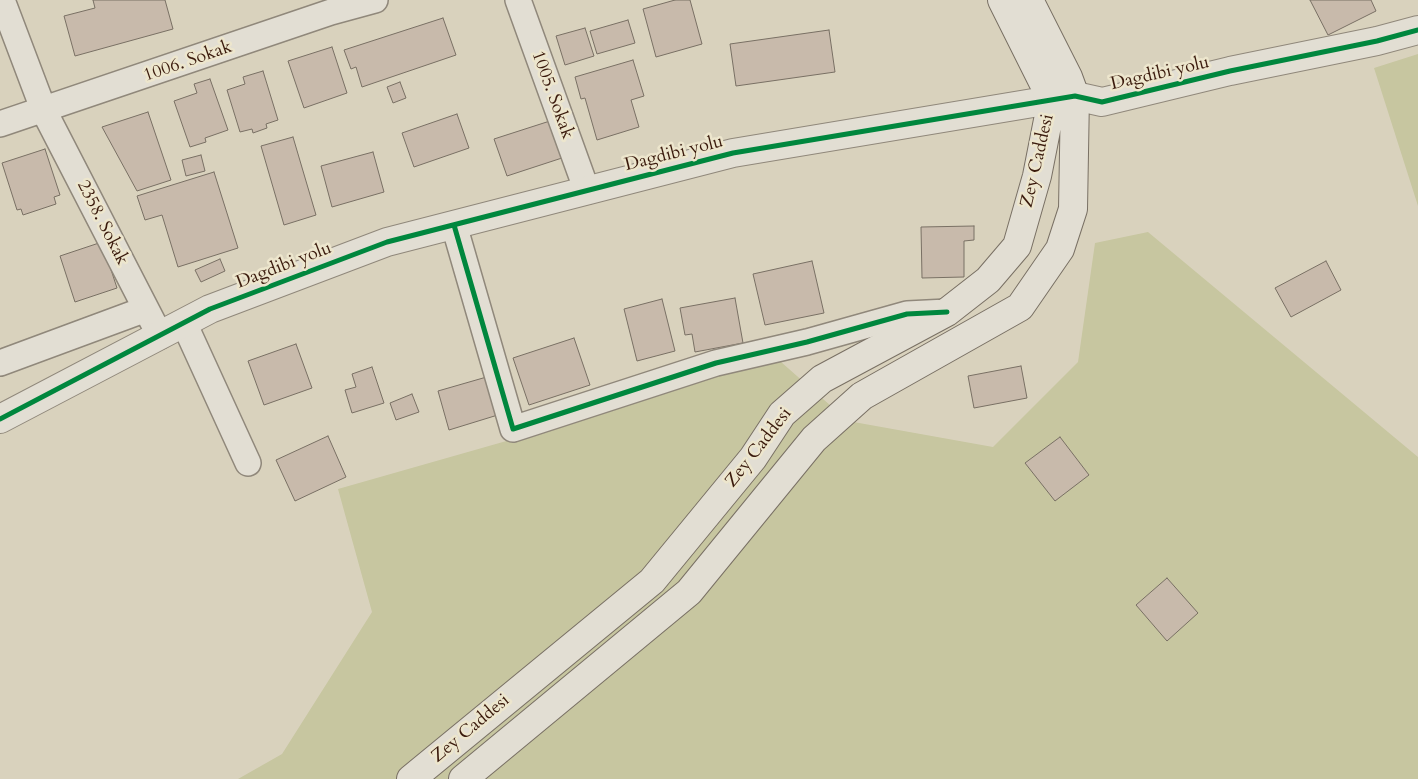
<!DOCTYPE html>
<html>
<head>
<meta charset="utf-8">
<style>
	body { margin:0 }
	canvas { display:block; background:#d9d2bd }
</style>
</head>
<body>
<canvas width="1418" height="779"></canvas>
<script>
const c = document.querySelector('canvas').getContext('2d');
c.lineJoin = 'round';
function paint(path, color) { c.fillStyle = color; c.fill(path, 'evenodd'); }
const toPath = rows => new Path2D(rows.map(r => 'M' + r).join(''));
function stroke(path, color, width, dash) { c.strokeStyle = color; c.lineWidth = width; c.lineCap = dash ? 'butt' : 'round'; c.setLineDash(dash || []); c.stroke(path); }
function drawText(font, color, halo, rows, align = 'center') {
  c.font = font + ' Cardo,serif'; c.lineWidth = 5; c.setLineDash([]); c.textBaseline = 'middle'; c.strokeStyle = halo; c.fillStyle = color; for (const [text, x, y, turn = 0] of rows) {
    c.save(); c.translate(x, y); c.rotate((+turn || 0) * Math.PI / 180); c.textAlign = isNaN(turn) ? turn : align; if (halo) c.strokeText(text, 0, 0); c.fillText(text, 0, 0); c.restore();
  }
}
const green = toPath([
	[1418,54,1418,206,1374,68],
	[1148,232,1418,457,1418,779,238,779,282,754,372,612,338,489,559,426,772,354,848,421,993,447,1078,362,1095,243]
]);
const building = toPath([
	[93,0,165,0,173,29,75,56,64,16,95,8,93,0],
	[675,0,690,0,702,44,656,57,643,9,675,0],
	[1310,0,1371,0,1376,11,1328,35,1310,0],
	[443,18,456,55,362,87,356,67,351,69,344,50,443,18],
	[628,20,635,43,597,54,590,31,628,20],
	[585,28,594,56,565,65,556,36,585,28],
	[829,30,835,72,736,86,730,44,829,30],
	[332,47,347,93,304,108,288,61,332,47],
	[633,60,644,96,631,100,639,127,597,140,585,98,581,99,575,77,633,60],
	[263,71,278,120,266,124,267,128,253,133,252,129,240,132,227,90,245,84,243,77,263,71],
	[210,79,228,130,205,138,206,142,190,147,174,101,197,93,194,84,210,79],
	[400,82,406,98,393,103,387,87,400,82],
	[148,112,171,180,137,191,102,127,148,112],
	[457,114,469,148,414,167,402,133,457,114],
	[553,120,565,157,507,176,494,139,553,120],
	[293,137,316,215,284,225,261,146,293,137],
	[45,149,60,195,54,197,56,204,23,215,21,209,17,210,2,163,45,149],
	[373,152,384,192,332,207,321,166,373,152],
	[201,155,205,171,186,176,182,160,201,155],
	[214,172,238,248,178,267,162,215,145,220,137,196,214,172],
	[974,226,974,240,964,241,964,277,922,278,921,227,974,226],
	[102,242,117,288,75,302,60,256,102,242],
	[220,259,225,271,201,282,195,270,220,259],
	[812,261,824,313,765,325,753,274,812,261],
	[1326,261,1341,290,1291,317,1275,288,1326,261],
	[735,298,743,343,695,352,692,334,685,335,680,308,735,298],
	[662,299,675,351,637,361,624,309,662,299],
	[574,338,590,385,529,405,513,358,574,338],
	[296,344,312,388,264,405,248,361,296,344],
	[1021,366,1027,398,974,408,968,376,1021,366],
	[372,367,384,403,352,413,345,390,356,387,352,374,372,367],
	[490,376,501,414,449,430,438,391,490,376],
	[412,394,419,412,396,420,390,403,412,394],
	[328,436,346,477,295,501,276,460,328,436],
	[1060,437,1089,475,1055,501,1025,463,1060,437],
	[1167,578,1198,613,1167,641,1136,605,1167,578]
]);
const minor = toPath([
	[2,0,44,111,160,336],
	[518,0,587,191],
	[0,124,331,12,375,0],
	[454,225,513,429,716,363,807,342,907,314,947,312],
	[184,323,248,463],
	[0,363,146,309]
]);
const tertiary = toPath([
	[0,419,210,309,387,242,733,153,1075,96,1102,102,1230,71,1377,41,1418,30]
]);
const secondary = toPath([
	[411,779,652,581,753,458,782,414,822,379,947,312,988,280,1017,246,1037,176,1052,100,1002,0],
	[463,779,689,592,814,439,862,396,1020,307,1060,249,1073,209,1075,96,1068,77,1029,0]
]);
const cycleway = toPath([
	[454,225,513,429,716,363,807,342,907,314,947,312],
	[0,419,210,309,387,242,733,153,1075,96,1102,102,1230,71,1377,41,1418,30]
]);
const streetNames = [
	["1006. Sokak",188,62,-19],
	["Dagdibi yolu",1160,74,-13],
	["1005. Sokak",552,95,70],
	["Dagdibi yolu",674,154,-14],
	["Zey Caddesi",1038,161,-77],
	["2358. Sokak",102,223,63],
	["Dagdibi yolu",284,266,-21],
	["Zey Caddesi",759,448,-52],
	["Zey Caddesi",471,729,-40]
];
paint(green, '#c7c6a0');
paint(building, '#c8baab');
stroke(building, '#797064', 1);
stroke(minor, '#90887b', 28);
stroke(tertiary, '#90887b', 30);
stroke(secondary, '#797064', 30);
stroke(minor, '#e2ded3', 25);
stroke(tertiary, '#e2ded3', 28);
stroke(secondary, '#e2ded3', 28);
stroke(cycleway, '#00873e', 5);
drawText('18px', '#3a1a0c', '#ede6cd', streetNames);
</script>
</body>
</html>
